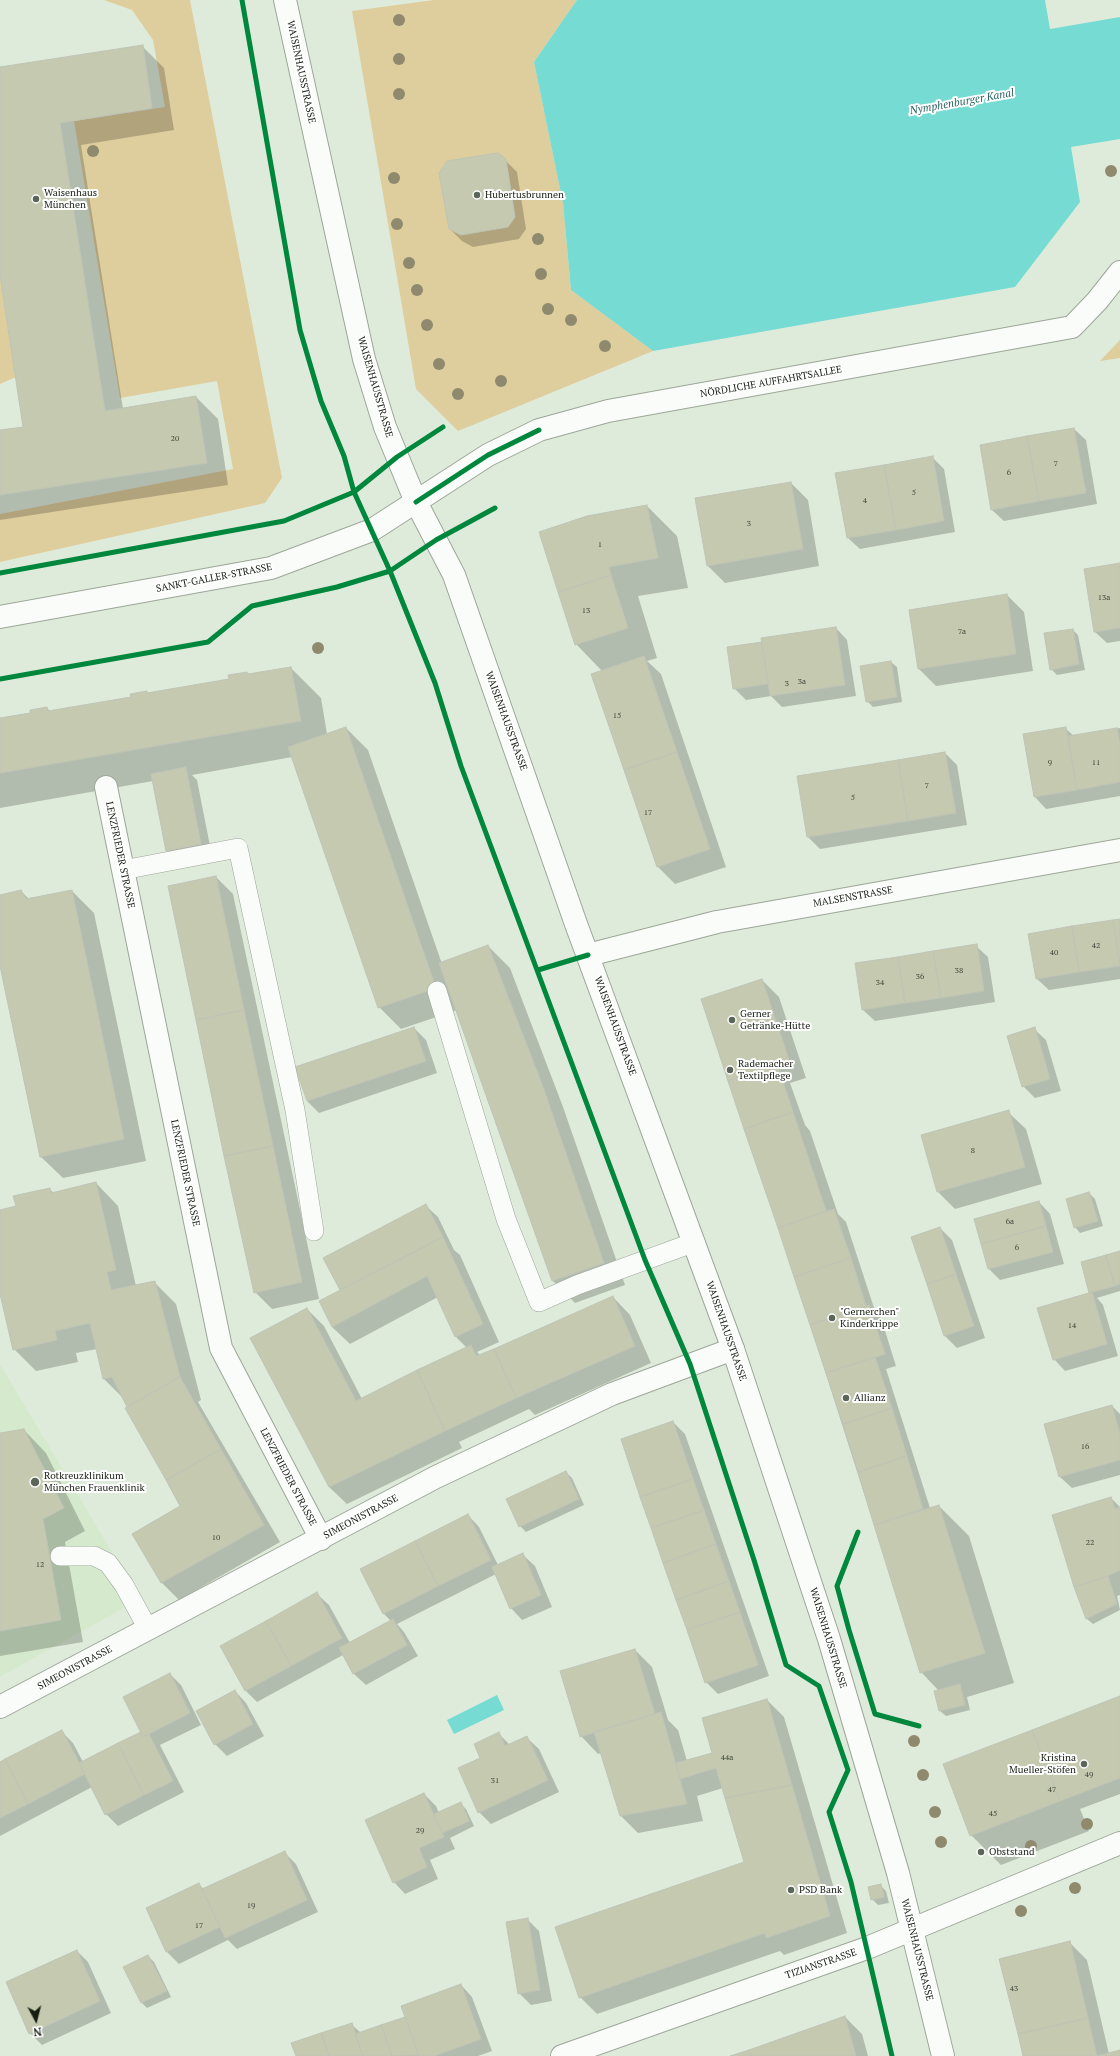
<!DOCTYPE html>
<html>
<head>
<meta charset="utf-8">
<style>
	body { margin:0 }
	#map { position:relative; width:1120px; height:2056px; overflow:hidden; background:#dfebda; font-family:"PT Serif",serif }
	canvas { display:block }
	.north { position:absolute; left:16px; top:2000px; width:40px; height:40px; -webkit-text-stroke:3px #fff; paint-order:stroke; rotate:173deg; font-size:11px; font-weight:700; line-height:16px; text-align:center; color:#161e12 }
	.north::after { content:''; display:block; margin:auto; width:14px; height:18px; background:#161e12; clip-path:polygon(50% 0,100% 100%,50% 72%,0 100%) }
</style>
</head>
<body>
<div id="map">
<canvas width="1120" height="2056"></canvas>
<div class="north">N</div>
</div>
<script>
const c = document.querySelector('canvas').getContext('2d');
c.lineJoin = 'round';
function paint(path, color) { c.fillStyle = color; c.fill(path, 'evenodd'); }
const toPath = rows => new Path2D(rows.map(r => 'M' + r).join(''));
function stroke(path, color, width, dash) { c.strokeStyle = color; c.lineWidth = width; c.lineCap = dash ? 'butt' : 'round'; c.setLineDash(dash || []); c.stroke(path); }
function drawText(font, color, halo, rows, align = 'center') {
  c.font = font + ' "PT Serif",serif'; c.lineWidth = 4; c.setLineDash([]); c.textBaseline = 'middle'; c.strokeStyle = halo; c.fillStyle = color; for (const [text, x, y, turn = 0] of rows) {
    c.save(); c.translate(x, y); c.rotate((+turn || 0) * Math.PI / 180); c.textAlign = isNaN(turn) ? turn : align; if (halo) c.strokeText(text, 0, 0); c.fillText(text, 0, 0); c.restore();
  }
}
const built = toPath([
	[0,1364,140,1599,0,1677]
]);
const green = toPath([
	[104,0,190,0,282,478,265,503,0,562,0,514,233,469,217,381,120,398,74,121,165,107,153,40,132,10],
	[434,0,577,0,534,62,563,203,571,290,653,351,458,431,416,389,352,11],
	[0,275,16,377,0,384],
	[1120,340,1120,358,1100,361]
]);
const water = toPath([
	[577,0,1045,0,1050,29,1120,17,1120,139,1071,147,1080,202,1015,287,653,351,571,290,563,203,534,62],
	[497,1695,504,1710,454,1734,447,1720]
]);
const shadow = toPath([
	[142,46,164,68,174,130,81,145,123,409,196,397,218,419,228,485,0,520,0,431,24,428,0,270,0,68],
	[505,160,517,172,526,229,519,239,473,247,462,241,450,229],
	[1074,429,1086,440,1097,504,1004,521,992,510],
	[932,457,944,469,955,532,860,549,848,538],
	[791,483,808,500,819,566,725,583,708,566],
	[647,506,677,536,688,588,638,596,657,658,647,661,661,674,726,867,675,884,658,867,602,671,576,644,541,532],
	[1120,564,1120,641,1107,643,1095,632],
	[1007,595,1024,612,1033,671,936,686,919,669,910,611],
	[836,628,847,640,856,696,782,707,771,696,746,700,734,688,763,643],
	[1073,630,1078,635,1085,670,1057,675,1051,669],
	[891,662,897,667,902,702,873,707,867,701],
	[291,668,321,698,327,734,346,728,368,750,442,964,488,946,510,968,563,1107,625,1285,575,1303,553,1281,457,1010,401,1029,379,1007,292,757,192,775,197,780,212,856,178,862,166,850,153,781,0,808,0,719,31,714,47,708,51,712,132,697,146,692,149,694],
	[1120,728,1120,796,1046,809,1035,797,1024,735,1066,729,1074,736],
	[945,753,957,765,967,825,820,849,808,837,798,777],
	[216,877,233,894,319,1299,272,1309,255,1292],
	[21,891,30,900,72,891,94,913,146,1161,63,1178,40,1156,0,961,0,896],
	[1120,920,1120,979,1049,990,1037,979],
	[976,946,988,957,995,1002,875,1021,863,1010],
	[762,980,779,997,806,1078,790,1083,805,1125,810,1131,838,1214,846,1222,876,1314,881,1318,896,1366,886,1369,930,1508,939,1506,969,1536,1014,1683,967,1697,970,1710,946,1716,940,1711,939,1691,921,1672,779,1227],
	[414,1028,426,1040,437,1073,319,1113,307,1101],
	[1034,1029,1046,1040,1061,1091,1035,1098,1023,1086],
	[1008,1112,1026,1129,1042,1184,955,1209,938,1192],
	[96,1183,118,1206,136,1286,154,1282,176,1304,201,1400,198,1402,280,1542,179,1600,161,1582,182,1506,125,1400,104,1379,97,1349,76,1353,78,1362,36,1371,14,1349,0,1290,0,1211,17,1207,49,1189,54,1193],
	[1089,1193,1095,1199,1103,1226,1080,1233,1075,1227],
	[1039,1202,1050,1214,1064,1264,1000,1280,989,1269],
	[426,1206,438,1217,454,1250,460,1255,499,1342,477,1352,480,1355,613,1297,630,1315,651,1363,535,1415,529,1409,459,1442,462,1448,347,1504,329,1487,307,1309,324,1326,362,1399,467,1348,456,1337,438,1297,350,1344,332,1327,341,1289],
	[940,1228,952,1240,985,1338,957,1348,945,1336,912,1237],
	[1120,1252,1120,1291,1097,1298,1103,1305,1118,1356,1065,1371,1054,1359,1091,1293],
	[1112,1406,1120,1414,1120,1475,1072,1488,1060,1477],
	[673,1422,685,1434,769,1676,718,1694,706,1682],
	[24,1430,46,1453,85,1531,65,1542,83,1642,0,1656,0,1435],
	[566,1472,572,1478,584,1505,526,1532,520,1526],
	[1111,1498,1120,1507,1120,1595,1117,1596,1120,1610,1093,1624,1087,1619,1075,1586],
	[468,1515,479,1527,498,1565,523,1555,535,1566,552,1607,522,1620,511,1608,496,1574,397,1624,404,1632,418,1656,366,1685,354,1674,343,1655,257,1702,245,1690,317,1594,329,1605,350,1643,391,1621,384,1614],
	[635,1650,652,1667,668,1720,678,1730,687,1761,714,1753,767,1700,784,1717,847,1933,784,1955,780,1951,597,2014,580,1997,746,1863,723,1788,697,1796,703,1821,638,1833,621,1816,601,1753,598,1754,581,1736],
	[170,1674,181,1685,201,1725,160,1745,184,1792,118,1826,106,1814,92,1787,0,1836,0,1763,61,1731,73,1743,83,1762,142,1732],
	[235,1691,246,1703,264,1736,227,1756,215,1744],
	[1120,1697,1120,1794,1080,1809,1089,1831,1001,1865,971,1835],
	[499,1734,510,1745,527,1738,539,1749,559,1792,491,1824,479,1812,482,1759],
	[424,1794,436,1806,439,1813,460,1803,466,1809,474,1826,450,1838,455,1849,430,1860,438,1879,405,1894,394,1882],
	[284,1852,296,1864,318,1912,237,1949,228,1940,179,1964,167,1952,147,1909,199,1885,204,1889],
	[880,1885,886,1891,889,1903,878,1905,872,1899],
	[527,1919,539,1931,552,2001,531,2005,519,1993],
	[1069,1942,1087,1960,1109,2054,1120,2051,1120,2056,1024,2056],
	[77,1951,88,1962,111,2013,42,2045,30,2033],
	[148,1956,154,1962,171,1997,147,2008,142,2003],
	[461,1985,472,1997,492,2051,478,2056,297,2056,351,2024,361,2033,406,2017],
	[845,2017,862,2034,868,2056,733,2056]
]);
const building = toPath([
	[143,45,152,108,60,123,105,411,196,396,207,463,0,495,0,430,23,427,0,275,0,67,143,45],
	[498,153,506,159,515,217,508,227,461,235,449,229,439,173,447,161,498,153],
	[1074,428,1086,493,1039,501,1027,436,1074,428],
	[1027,436,1039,501,991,510,980,445,1027,436],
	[933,456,944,521,896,530,884,465,933,456],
	[884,465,896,530,847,538,835,473,884,465],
	[791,482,803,549,707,566,695,498,791,482],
	[647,505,658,558,609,567,611,575,558,592,539,532,587,516,647,505],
	[1120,563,1120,628,1094,632,1084,569,1120,563],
	[611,575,628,628,575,645,558,592,611,575],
	[1007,594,1016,654,918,669,909,610,1007,594],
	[836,627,845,685,770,696,761,638,836,627],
	[1073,629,1079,664,1050,670,1044,633,1073,629],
	[762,642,768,684,733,689,727,647,762,642],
	[644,656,677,752,624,770,591,674,644,656],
	[891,661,897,697,866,702,860,666,891,661],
	[291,667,301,721,0,773,0,718,30,713,30,710,47,707,48,711,131,697,130,694,147,691,147,693,229,679,228,675,247,672,248,674,291,667],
	[346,727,436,988,378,1008,288,747,346,727],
	[1066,727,1077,790,1034,797,1023,734,1066,727],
	[1117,728,1120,744,1120,782,1077,790,1068,736,1117,728],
	[677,752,710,849,657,867,624,770,677,752],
	[945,752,956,813,908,821,898,760,945,752],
	[898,760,908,821,807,837,797,776,898,760],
	[186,767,201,844,166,851,151,774,186,767],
	[216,876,244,1010,196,1020,168,886,216,876],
	[21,890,26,899,72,890,124,1139,40,1157,0,966,0,895,21,890],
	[1120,919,1120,966,1113,920,1120,919],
	[1113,920,1120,966,1079,972,1072,926,1113,920],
	[1072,926,1079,972,1036,979,1028,934,1072,926],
	[977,944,984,991,941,998,933,951,977,944],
	[488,945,542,1084,604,1263,552,1281,439,963,488,945],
	[933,951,941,998,905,1003,898,957,933,951],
	[898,957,905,1003,862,1010,855,963,898,957],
	[762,979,789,1060,728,1081,701,999,762,979],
	[244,1010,273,1146,224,1156,196,1020,244,1010],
	[414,1027,426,1061,307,1101,295,1067,414,1027],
	[1035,1027,1050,1079,1022,1087,1007,1036,1035,1027],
	[777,1064,793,1112,744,1129,728,1081,777,1064],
	[1009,1110,1025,1167,937,1192,921,1135,1009,1110],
	[793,1112,826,1211,778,1228,744,1129,793,1112],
	[273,1146,302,1282,254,1293,224,1156,273,1146],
	[96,1182,116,1270,107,1272,111,1290,155,1281,180,1377,127,1407,112,1377,103,1379,90,1323,55,1331,57,1340,13,1350,0,1294,0,1210,16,1206,13,1196,50,1188,51,1193,96,1182],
	[1089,1192,1098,1221,1074,1228,1066,1199,1089,1192],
	[1039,1201,1046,1226,981,1244,974,1219,1039,1201],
	[426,1204,443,1237,340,1290,323,1258,426,1204],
	[834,1209,851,1258,794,1277,778,1228,834,1209],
	[1046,1226,1053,1252,988,1269,981,1244,1046,1226],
	[940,1227,956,1274,927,1284,911,1237,940,1227],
	[443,1237,483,1324,455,1337,427,1276,332,1327,319,1301,443,1237],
	[1120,1251,1120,1284,1115,1286,1106,1255,1120,1251],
	[1106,1255,1115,1286,1089,1293,1081,1262,1106,1255],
	[851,1258,866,1306,810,1325,794,1277,851,1258],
	[956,1274,974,1326,944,1336,927,1284,956,1274],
	[1092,1292,1107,1344,1053,1360,1037,1308,1092,1292],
	[613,1296,635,1346,516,1398,494,1349,613,1296],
	[869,1305,885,1354,826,1373,810,1325,869,1305],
	[307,1308,356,1401,417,1370,445,1431,329,1487,250,1338,307,1308],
	[471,1345,476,1356,494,1349,516,1398,445,1431,417,1370,471,1345],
	[875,1357,892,1408,843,1424,826,1373,875,1357],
	[180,1377,221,1449,166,1480,125,1408,180,1377],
	[1112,1405,1120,1434,1120,1460,1059,1477,1044,1424,1112,1405],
	[892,1408,907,1456,858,1472,843,1424,892,1408],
	[673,1421,693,1479,640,1497,621,1439,673,1421],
	[24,1429,64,1508,43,1519,61,1620,0,1631,0,1433,24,1429],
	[221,1449,264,1525,161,1583,132,1534,180,1506,166,1480,221,1449],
	[907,1456,923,1509,874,1525,858,1472,907,1456],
	[566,1471,579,1499,519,1527,506,1499,566,1471],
	[693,1479,704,1510,651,1528,640,1497,693,1479],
	[1111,1497,1115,1509,1120,1507,1120,1570,1108,1576,1074,1587,1052,1515,1111,1497],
	[939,1505,985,1653,920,1673,874,1525,939,1505],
	[704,1510,716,1544,663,1563,651,1528,704,1510],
	[468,1514,491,1560,438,1586,415,1541,468,1514],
	[415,1541,438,1586,383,1614,360,1569,415,1541],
	[716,1544,729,1581,676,1600,663,1563,716,1544],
	[523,1553,541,1595,510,1609,492,1567,523,1553],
	[1108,1576,1117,1604,1086,1619,1074,1587,1108,1576],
	[729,1581,740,1612,687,1630,676,1600,729,1581],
	[317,1592,342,1638,291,1666,266,1621,317,1592],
	[740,1612,758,1665,705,1683,687,1630,740,1612],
	[393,1619,407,1645,353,1674,339,1648,393,1619],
	[266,1621,291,1666,245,1691,220,1646,266,1621],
	[635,1649,655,1714,580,1737,560,1671,635,1649],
	[170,1673,190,1713,143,1737,123,1697,170,1673],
	[960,1684,965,1705,939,1711,934,1691,960,1684],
	[235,1690,253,1724,214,1745,196,1711,235,1690],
	[1120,1696,1120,1778,1060,1801,1032,1730,1120,1696],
	[767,1699,792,1785,725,1798,716,1768,680,1779,676,1763,712,1753,702,1718,767,1699],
	[661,1712,687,1804,620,1816,594,1732,661,1712],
	[62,1730,85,1774,28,1804,5,1759,62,1730],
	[1032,1730,1060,1801,970,1836,943,1764,1032,1730],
	[141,1732,143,1737,149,1734,173,1781,144,1795,118,1743,141,1732],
	[499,1732,505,1746,527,1736,548,1780,478,1813,458,1768,480,1758,474,1744,499,1732],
	[118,1743,144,1795,105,1815,79,1763,118,1743],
	[5,1759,28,1804,0,1818,0,1762,5,1759],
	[792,1785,830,1916,766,1938,765,1933,579,1998,555,1927,744,1862,725,1798,792,1785],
	[424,1793,444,1837,419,1848,427,1867,393,1883,365,1820,424,1793],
	[461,1802,469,1821,442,1833,434,1814,461,1802],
	[285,1851,307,1900,225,1938,202,1889,285,1851],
	[199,1883,220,1927,166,1952,146,1908,199,1883],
	[881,1884,884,1897,871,1900,868,1887,881,1884],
	[528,1918,540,1990,518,1994,506,1922,528,1918],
	[1070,1941,1088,2018,1018,2034,999,1959,1070,1941],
	[77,1950,100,2001,29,2034,6,1982,77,1950],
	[148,1955,167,1991,141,2003,123,1967,148,1955],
	[461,1984,481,2039,434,2056,419,2056,401,2006,461,1984],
	[845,2016,856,2056,751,2056,749,2050,845,2016],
	[405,2017,419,2055,392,2056,381,2025,405,2017],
	[1088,2018,1097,2056,1023,2056,1018,2034,1088,2018],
	[352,2023,363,2056,329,2056,321,2033,352,2023],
	[381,2025,392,2056,363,2056,355,2034,381,2025],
	[321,2033,329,2056,296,2056,291,2043,321,2033],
	[749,2050,751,2056,730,2056,749,2050],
	[1120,2050,1120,2056,1097,2056,1120,2050]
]);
const service = toPath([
	[123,870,238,848,295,1110,314,1231],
	[437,991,506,1219,539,1302,577,1285,695,1242],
	[60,1556,94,1556,108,1563,124,1585,148,1629]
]);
const minor = toPath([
	[0,617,271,568,372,530,488,455,539,430,608,411,1072,327,1097,301,1120,272],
	[106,787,221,1348,321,1539],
	[588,955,717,922,1120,850],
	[0,1707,436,1477,612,1394,733,1349],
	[562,2056,867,1948,1120,1843]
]);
const tertiary = toPath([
	[285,0,364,359,385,427,416,502,454,575,576,924,733,1349,829,1639,898,1873,943,2056]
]);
const cycleway = toPath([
	[242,0,300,330,321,401,344,456,354,492,390,571,435,683,461,766,645,1260,690,1364,754,1560,786,1665,819,1686,848,1770,829,1812,851,1882,892,2056],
	[416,502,488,455,539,430],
	[0,573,284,521,354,492,397,457,443,427],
	[0,679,208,642,252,606,337,587,390,571,436,540,495,508],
	[538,970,588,955],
	[858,1532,837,1586,849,1630,875,1714,919,1726]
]);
const trees = [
	[399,20],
	[399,59],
	[399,94],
	[93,151],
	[1111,171],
	[394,178],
	[397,224],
	[538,239],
	[409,263],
	[541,274],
	[417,290],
	[548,309],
	[571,320],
	[427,325],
	[605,346],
	[439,364],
	[501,381],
	[458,394],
	[318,648],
	[914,1741],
	[923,1775],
	[935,1812],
	[1087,1824],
	[941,1842],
	[1031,1846],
	[1075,1888],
	[1021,1911]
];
const markers = [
	[477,195,4,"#5c6658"],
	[36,199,4,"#5c6658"],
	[732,1020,4,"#5c6658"],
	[730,1070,4,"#5c6658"],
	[832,1318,4,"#5c6658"],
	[846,1398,4,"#5c6658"],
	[35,1482,5,"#5c6658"],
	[1084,1764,4,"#5c6658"],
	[981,1852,4,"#5c6658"],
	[791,1890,4,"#5c6658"]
];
const numberNames = [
	["20",175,439],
	["7",1056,464],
	["6",1009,473],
	["5",914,493],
	["4",865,501],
	["3",749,524],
	["1",600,545],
	["13a",1104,598],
	["13",586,611],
	["7a",962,632],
	["3a",802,682],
	["3",787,684],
	["15",617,716],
	["9",1050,763],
	["11",1096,763],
	["7",927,786],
	["5",853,798],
	["17",648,813],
	["42",1096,946],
	["40",1054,953],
	["38",959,971],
	["36",920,977],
	["34",880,983],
	["8",973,1151],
	["6a",1010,1222],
	["6",1017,1248],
	["14",1072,1326],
	["16",1085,1447],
	["10",216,1538],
	["22",1090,1543],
	["12",40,1565],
	["44a",727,1758],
	["49",1089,1775],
	["31",495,1781],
	["47",1052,1790],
	["45",993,1814],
	["29",420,1831],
	["19",251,1906],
	["17",199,1926],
	["43",1014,1989]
];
const streetNames = [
	["WAISENHAUSSTRASSE",301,72,78],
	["NÖRDLICHE AUFFAHRTSALLEE",771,382,-10],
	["WAISENHAUSSTRASSE",375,387,74],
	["SANKT-GALLER-STRASSE",214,578,-11],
	["WAISENHAUSSTRASSE",506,721,70],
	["LENZFRIEDER STRASSE",120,855,78],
	["MALSENSTRASSE",853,897,-10],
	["WAISENHAUSSTRASSE",615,1026,70],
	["LENZFRIEDER STRASSE",185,1173,78],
	["WAISENHAUSSTRASSE",726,1331,71],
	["LENZFRIEDER STRASSE",288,1477,62],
	["SIMEONISTRASSE",361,1517,-28],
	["WAISENHAUSSTRASSE",828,1638,73],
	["SIMEONISTRASSE",75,1668,-28],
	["WAISENHAUSSTRASSE",917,1950,76],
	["TIZIANSTRASSE",821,1964,-19]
];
const poiNames = [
	["Waisenhaus",44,193],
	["München",44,205],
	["Hubertusbrunnen",485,195],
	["Gerner",740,1014],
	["Getränke-Hütte",740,1026],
	["Rademacher",738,1064],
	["Textilpflege",738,1076],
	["\"Gernerchen\"",840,1312],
	["Kinderkrippe",840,1324],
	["Allianz",854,1398],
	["Rotkreuzklinikum",44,1476],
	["München Frauenklinik",44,1488],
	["Kristina",1076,1758,"right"],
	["Mueller-Stöfen",1076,1770,"right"],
	["Obststand",989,1852],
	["PSD Bank",799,1890]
];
const waterNames = [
	["Nymphenburger Kanal",962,102,-10]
];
paint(built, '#d5eacd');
paint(green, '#decd9d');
paint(water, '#76dbd3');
paint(shadow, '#0003');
paint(building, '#c4c9b0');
stroke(building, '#bfc4b6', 1);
stroke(service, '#9ca699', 20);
stroke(minor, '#9ca699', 24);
stroke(tertiary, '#9ca699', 24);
stroke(service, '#fafcf9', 19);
stroke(minor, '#fafcf9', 22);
stroke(tertiary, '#fafcf9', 22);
stroke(cycleway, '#00873e', 5);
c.fillStyle = '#8f8a6e';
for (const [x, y] of trees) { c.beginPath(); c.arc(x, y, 6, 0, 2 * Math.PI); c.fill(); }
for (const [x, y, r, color] of markers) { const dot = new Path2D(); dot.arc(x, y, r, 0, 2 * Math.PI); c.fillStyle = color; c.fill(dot); stroke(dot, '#fff', 1.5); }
drawText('8px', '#42493a', null, numberNames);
drawText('10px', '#161e12', '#fff', streetNames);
drawText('10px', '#161e12', '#fff', poiNames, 'left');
drawText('italic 11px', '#2a6360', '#fff', waterNames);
</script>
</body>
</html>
